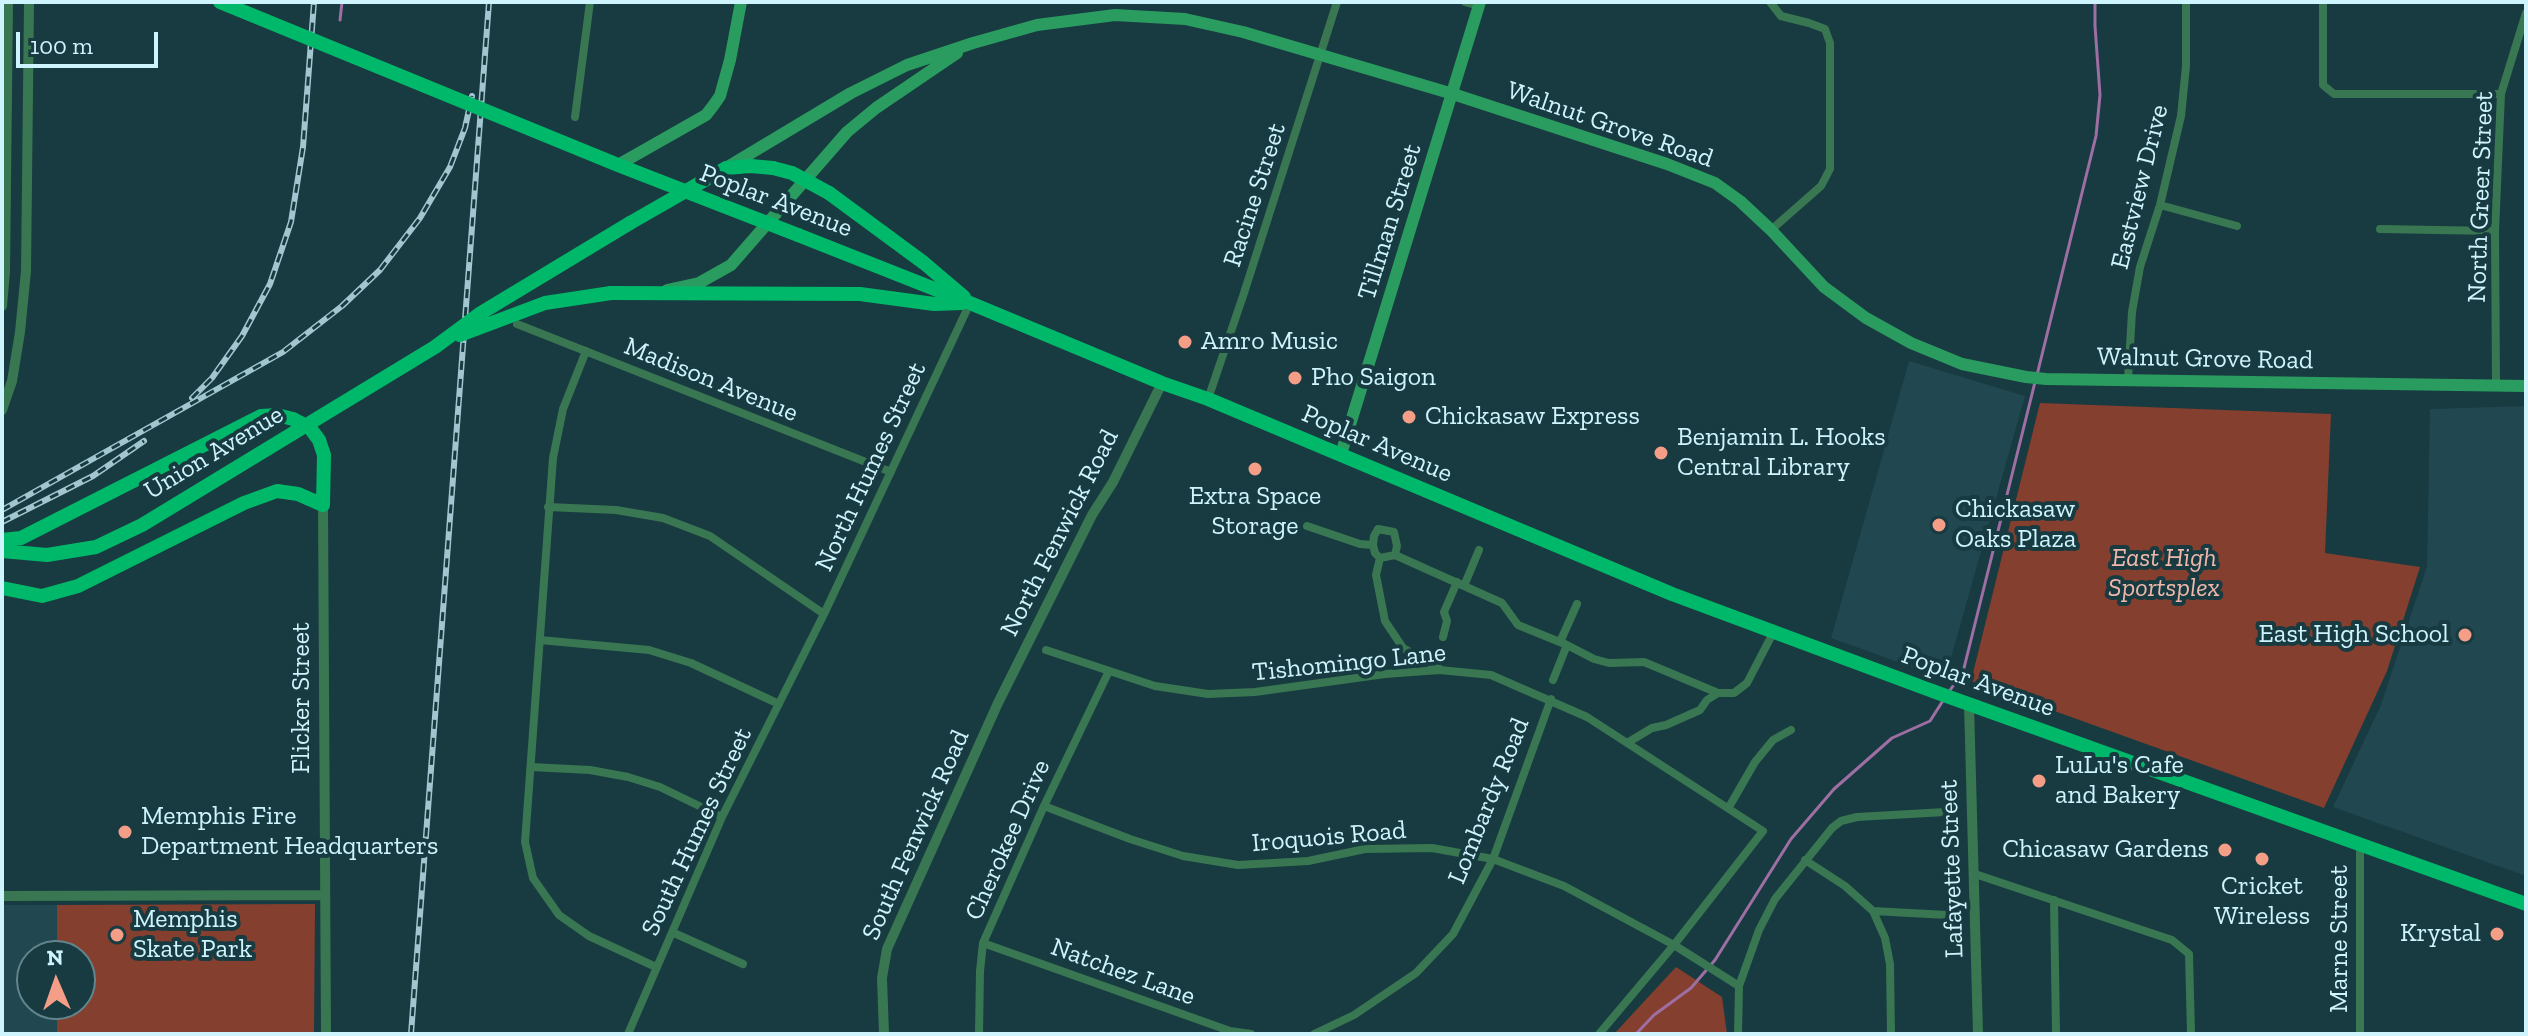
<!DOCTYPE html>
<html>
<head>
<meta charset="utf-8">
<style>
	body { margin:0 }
	#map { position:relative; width:2528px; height:1036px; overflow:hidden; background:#183a41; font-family:"Zilla Slab",serif }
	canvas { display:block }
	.frame { position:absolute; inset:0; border:4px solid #cef4fe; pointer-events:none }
	.north { position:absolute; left:16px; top:940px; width:80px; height:80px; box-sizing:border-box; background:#183a41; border:2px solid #61848d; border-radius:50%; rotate:358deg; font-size:22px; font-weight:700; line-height:32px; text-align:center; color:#cef4fe }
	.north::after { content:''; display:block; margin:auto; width:28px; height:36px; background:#f49e88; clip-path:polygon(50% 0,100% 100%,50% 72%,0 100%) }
	.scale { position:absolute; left:16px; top:32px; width:142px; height:36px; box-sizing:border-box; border:4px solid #cef4fe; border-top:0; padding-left:10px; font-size:24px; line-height:28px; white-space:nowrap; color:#cef4fe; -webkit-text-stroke:6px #183a41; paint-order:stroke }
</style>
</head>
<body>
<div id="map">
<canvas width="2528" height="1036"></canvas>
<div class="frame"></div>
<div class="north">N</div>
<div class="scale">100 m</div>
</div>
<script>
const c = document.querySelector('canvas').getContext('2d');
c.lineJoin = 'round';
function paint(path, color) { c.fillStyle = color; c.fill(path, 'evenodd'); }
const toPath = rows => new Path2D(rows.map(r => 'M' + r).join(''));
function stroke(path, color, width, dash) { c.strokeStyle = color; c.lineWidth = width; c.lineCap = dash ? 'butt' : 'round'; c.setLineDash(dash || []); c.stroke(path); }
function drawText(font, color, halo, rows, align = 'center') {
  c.font = font + ' "Zilla Slab",serif'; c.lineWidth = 8; c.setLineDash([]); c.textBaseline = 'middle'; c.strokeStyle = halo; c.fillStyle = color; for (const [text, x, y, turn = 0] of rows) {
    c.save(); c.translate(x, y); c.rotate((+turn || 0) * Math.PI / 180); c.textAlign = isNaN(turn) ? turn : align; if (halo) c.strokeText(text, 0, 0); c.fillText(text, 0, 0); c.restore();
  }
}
const built = toPath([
	[1909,361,2025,396,1945,679,1831,638],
	[2526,406,2526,876,2333,807,2381,705,2427,566,2430,409],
	[2,905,57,905,57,956,32,956,32,1004,57,1004,57,1034,2,1034]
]);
const green = toPath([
	[2040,403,2331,414,2325,553,2420,567,2387,671,2324,808,1971,681],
	[315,904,314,1034,57,1034,57,1004,80,1004,80,956,57,956,57,905],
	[1676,967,1722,997,1727,1034,1614,1034]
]);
const stream = toPath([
	[340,20,342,2],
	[2037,375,2096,136,2100,95,2095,26,2095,2],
	[1948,693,1963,672,2035,382],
	[1636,1034,1654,1015,1691,988,1715,960,1791,839,1834,789,1892,738,1930,721,1944,699]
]);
const minor = toPath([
	[1465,2,1479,6],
	[1770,2,1781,16,1809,23,1825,29,1830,43,1830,169,1821,186,1771,230],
	[2323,2,2323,85,2334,94,2501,94],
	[575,117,590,2],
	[2160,205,2237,226],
	[2380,229,2495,231],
	[517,324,891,472],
	[586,351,563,409,553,458,525,842,533,878,559,915,589,936,656,967],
	[2128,380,2132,312,2140,267,2160,205,2181,116,2186,66,2186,2],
	[2496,386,2495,231,2501,94,2526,13],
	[1208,399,1244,293,1337,2],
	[548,507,616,510,663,518,710,536,824,614],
	[1307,526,1360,544,1373,545],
	[1395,555,1397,546,1394,532,1378,529,1374,536,1373,545,1375,553,1380,558,1395,555,1502,603,1518,625,1567,645,1594,659,1609,663,1644,662,1718,693],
	[1380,558,1376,575,1385,621,1403,648,1440,669],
	[1464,586,1479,550],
	[1443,637,1447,621,1444,612,1457,582],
	[540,640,649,650,691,663,779,704],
	[1560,642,1577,604],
	[1046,650,1155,686,1208,694,1255,692,1385,674,1440,670,1491,675,1587,717,1763,831,1674,945,1599,1034],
	[1553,680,1567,645],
	[1627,743,1652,728,1666,725,1700,710,1707,700,1718,693,1734,693,1747,683,1773,633],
	[531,767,590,770,628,777,660,787,722,817],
	[1044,806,1130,839,1183,856,1238,865,1308,861,1365,849,1432,848,1493,859,1564,886,1674,945,1739,986],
	[1729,807,1755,762,1773,740,1791,730],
	[2360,844,2360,1034],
	[1805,860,1845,886,1873,911,1885,938,1890,964,1891,1034],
	[1975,874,2172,940,2189,954,2191,1034],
	[2054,900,2056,1034],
	[1873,911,1947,915],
	[674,933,743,964],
	[983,943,1230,1031,1251,1034],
	[628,1034,722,817,824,614,970,303],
	[979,1034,980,971,983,943,1044,806,1109,671],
	[1314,1034,1354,1015,1416,973,1453,934,1493,859,1551,699],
	[1738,1034,1739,986,1759,930,1775,899,1832,828,1841,821,1857,817,1945,812]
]);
const tertiary = toPath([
	[2,306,5,272,8,2],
	[2,410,12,381,20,332,26,271,29,2],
	[323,505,326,1034],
	[1969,704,1978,1034],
	[2,896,325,895],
	[884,1034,882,978,887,949,998,703,1092,515,1113,482,1162,383]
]);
const secondary = toPath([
	[618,165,706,115,713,106,720,96,730,60,741,2],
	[726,168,851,93,907,65,973,43,1037,25,1115,15,1185,19,1243,32,1453,94,1667,164,1715,183,1740,201,1771,230,1824,287,1866,318,1911,343,1962,364,2026,377,2046,379,2526,386],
	[667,290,699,283,731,265,847,132,876,108,957,53],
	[1341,454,1480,2]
]);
const primary = toPath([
	[829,193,924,263,964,297],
	[630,223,726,168,751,166,773,168],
	[798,235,970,303,1162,383,1208,399,1672,594,1938,693,2526,904],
	[611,293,860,294,934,304,962,303],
	[2,540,21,538,261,416,277,415,293,419,310,428,319,440,324,455,323,505,298,494,277,491,244,503,78,586,42,596,2,588]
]);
const rail = toPath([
	[192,398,212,378,242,336,270,284,291,222,303,147,314,2],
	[2,510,283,352,342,306,380,270,420,218,450,167,465,128,472,96],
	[2,522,93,476,144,441],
	[411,1034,489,2]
]);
const primaryBridge = toPath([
	[220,2,618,165,798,235],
	[773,168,792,173,829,193],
	[460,335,545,303,611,293],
	[2,551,47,555,96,547,142,525,435,347,481,313,630,223]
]);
const markers = [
	[1185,342,8,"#f49e88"],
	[1295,378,8,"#f49e88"],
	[1409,417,8,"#f49e88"],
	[1661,453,8,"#f49e88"],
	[1255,469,8,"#f49e88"],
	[1939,525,8,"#f49e88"],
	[2465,635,8,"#f49e88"],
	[2039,781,8,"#f49e88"],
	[125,832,8,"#f49e88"],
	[2225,850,8,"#f49e88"],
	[2262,859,8,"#f49e88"],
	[2497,934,8,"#f49e88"],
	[117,935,8,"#f49e88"]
];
const streetNames = [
	["Walnut Grove Road",1610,125,19],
	["Eastview Drive",2140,187,-76],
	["Racine Street",1255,195,-72],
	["North Greer Street",2481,197,-88],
	["Poplar Avenue",776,201,21],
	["Tillman Street",1390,222,-73],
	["Walnut Grove Road",2205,359,1],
	["Madison Avenue",711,380,22],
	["Poplar Avenue",1377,444,23],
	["Union Avenue",214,453,-31],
	["North Humes Street",871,467,-65],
	["North Fenwick Road",1060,533,-63],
	["Tishomingo Lane",1349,663,-6],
	["Poplar Avenue",1978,682,20],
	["Flicker Street",302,698,-90],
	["Lombardy Road",1489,801,-68],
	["South Humes Street",697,832,-65],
	["South Fenwick Road",916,835,-66],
	["Iroquois Road",1329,837,-5],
	["Cherokee Drive",1008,840,-66],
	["Lafayette Street",1952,869,-92],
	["Marne Street",2340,939,-90],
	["Natchez Lane",1123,972,20]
];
const poiNames = [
	["Amro Music",1201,342],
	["Pho Saigon",1311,378],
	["Chickasaw Express",1425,417],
	["Benjamin L. Hooks",1677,438],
	["Central Library",1677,468],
	["Extra Space",1255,497,"center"],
	["Storage",1255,527,"center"],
	["Chickasaw",1955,510],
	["Oaks Plaza",1955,540],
	["East High School",2449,635,"right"],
	["LuLu's Cafe",2055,766],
	["and Bakery",2055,796],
	["Memphis Fire",141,817],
	["Department Headquarters",141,847],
	["Chicasaw Gardens",2209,850,"right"],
	["Cricket",2262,887,"center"],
	["Wireless",2262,917,"center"],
	["Memphis",133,920],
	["Skate Park",133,950],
	["Krystal",2481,934,"right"]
];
const parkNames = [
	["East High",2164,559],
	["Sportsplex",2164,589]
];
paint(built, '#214750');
paint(green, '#853f2e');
stroke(stream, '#9d6fa2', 3);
stroke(minor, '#387751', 8);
stroke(tertiary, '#387751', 10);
stroke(secondary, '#2a9c5f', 12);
stroke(primary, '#00b869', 14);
stroke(rail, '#a1c6cf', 6);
stroke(rail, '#183a41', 3, [9]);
stroke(primaryBridge, '#00b869', 14);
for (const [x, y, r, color] of markers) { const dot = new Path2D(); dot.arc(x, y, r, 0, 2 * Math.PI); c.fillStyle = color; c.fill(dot); stroke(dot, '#183a41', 3); }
drawText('26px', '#cef4fe', '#183a41', streetNames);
drawText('26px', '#cef4fe', '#183a41', poiNames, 'left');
drawText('italic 26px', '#f0b8aa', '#183a41', parkNames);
</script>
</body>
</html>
